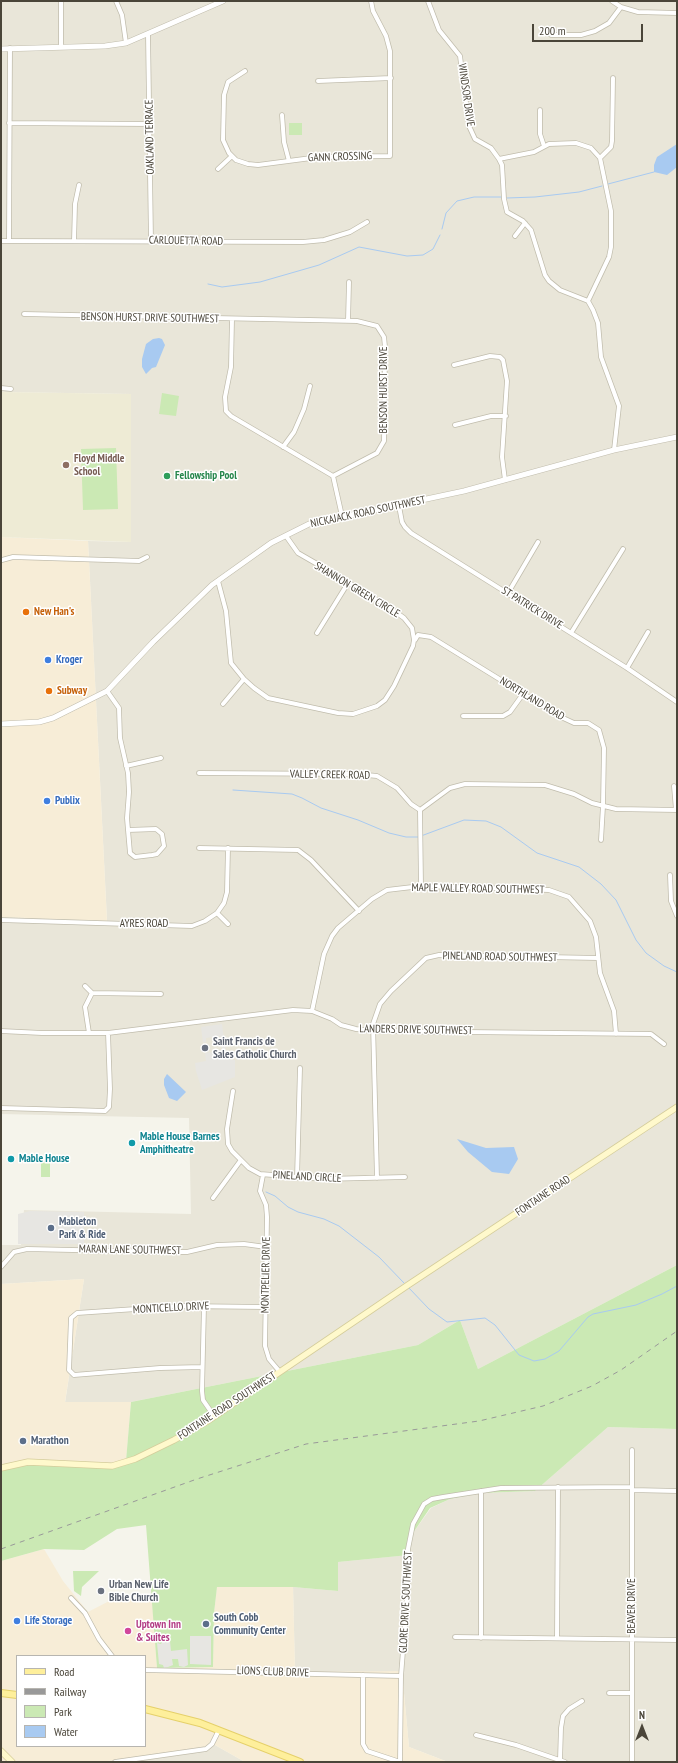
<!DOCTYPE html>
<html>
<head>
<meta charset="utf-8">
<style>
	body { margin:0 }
	#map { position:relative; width:678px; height:1763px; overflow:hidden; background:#f5f4eb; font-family:"PT Sans Narrow",sans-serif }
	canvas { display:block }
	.frame { position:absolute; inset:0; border:2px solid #4a4539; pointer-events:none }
	.legend { position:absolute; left:16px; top:1655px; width:130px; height:92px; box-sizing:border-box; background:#fff; border:1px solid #b7b5b0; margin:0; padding:5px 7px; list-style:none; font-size:12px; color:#4a4539 }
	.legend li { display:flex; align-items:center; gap:8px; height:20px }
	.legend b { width:20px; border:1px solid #b7b5b0 }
	.north { position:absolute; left:622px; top:1707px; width:40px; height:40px; -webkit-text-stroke:3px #fff; paint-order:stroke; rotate:0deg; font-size:11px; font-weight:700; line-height:16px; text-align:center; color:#4a4539 }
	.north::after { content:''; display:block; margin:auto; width:14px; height:18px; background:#4a4539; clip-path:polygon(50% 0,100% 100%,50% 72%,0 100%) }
	.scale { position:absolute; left:532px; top:24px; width:111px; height:18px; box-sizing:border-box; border:2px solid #4a4539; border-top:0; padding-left:5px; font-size:12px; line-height:14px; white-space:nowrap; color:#4a4539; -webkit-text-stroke:3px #fff; paint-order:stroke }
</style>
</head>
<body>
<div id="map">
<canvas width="678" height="1763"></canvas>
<div class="frame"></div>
<ul class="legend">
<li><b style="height:5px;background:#feef9b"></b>Road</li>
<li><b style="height:5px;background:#999"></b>Railway</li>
<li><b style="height:11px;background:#cbe9b4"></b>Park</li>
<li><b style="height:11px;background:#a8caf1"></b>Water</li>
</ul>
<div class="north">N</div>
<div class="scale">200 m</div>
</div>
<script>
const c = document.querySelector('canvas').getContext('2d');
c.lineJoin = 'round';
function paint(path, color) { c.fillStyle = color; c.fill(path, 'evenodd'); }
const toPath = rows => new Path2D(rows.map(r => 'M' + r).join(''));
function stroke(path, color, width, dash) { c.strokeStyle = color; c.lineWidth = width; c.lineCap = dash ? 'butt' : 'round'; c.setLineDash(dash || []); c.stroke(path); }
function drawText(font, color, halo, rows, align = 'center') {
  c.font = font + ' "PT Sans Narrow",sans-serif'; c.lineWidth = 3; c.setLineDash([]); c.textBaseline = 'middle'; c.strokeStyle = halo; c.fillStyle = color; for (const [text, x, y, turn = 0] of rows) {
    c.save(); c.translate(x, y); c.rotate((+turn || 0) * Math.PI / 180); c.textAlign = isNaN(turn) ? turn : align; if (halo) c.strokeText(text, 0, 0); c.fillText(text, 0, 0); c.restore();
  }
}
const residential = toPath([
	[1,1,677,1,677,1265,478,1369,460,1320,418,1345,131,1402,65,1403,84,1279,1,1284,1,1245,21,1245,24,1210,191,1214,189,1118,1,1114,1,917,107,920,88,541,131,542,131,394,1,392],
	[608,1427,677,1429,677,1762,448,1762,409,1747,402,1672,295,1672,293,1587,338,1591,338,1562,408,1555,413,1533,431,1508,450,1499,481,1493,535,1491],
	[215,1745,245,1762,96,1762,140,1758]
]);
const commercial = toPath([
	[1,537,88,541,107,921,1,917],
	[84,1279,65,1402,131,1402,126,1461,99,1466,65,1463,1,1467,1,1284],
	[44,1549,63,1581,88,1612,115,1598,152,1598,157,1668,213,1667,214,1613,217,1587,293,1587,295,1672,402,1671,409,1747,448,1762,245,1762,215,1745,140,1758,96,1762,1,1762,1,1561],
	[17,1656,145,1656,145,1746,17,1746]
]);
const education = toPath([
	[1,392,131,394,131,542,1,537]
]);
const green = toPath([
	[289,123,302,123,302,135,289,135],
	[162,393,179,396,176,416,159,414],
	[116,448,118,509,83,510,81,449],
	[41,1161,50,1161,50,1177,41,1177],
	[677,1265,677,1429,608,1427,535,1491,481,1493,450,1499,430,1508,413,1533,409,1555,338,1562,338,1591,293,1587,217,1587,214,1613,213,1667,157,1668,146,1525,117,1529,84,1550,44,1549,1,1561,1,1467,65,1463,99,1466,126,1461,131,1402,418,1345,460,1320,478,1369],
	[73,1571,99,1571,82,1587,81,1596,74,1591]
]);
const parking = toPath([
	[222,1024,224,1040,221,1040,220,1036,206,1038,206,1042,203,1043,201,1027],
	[222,1042,225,1042,226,1059,235,1060,235,1077,202,1090,196,1071,195,1063,206,1061,205,1053,222,1051],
	[30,1211,84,1212,84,1244,18,1244,18,1214],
	[190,1636,211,1636,211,1665,190,1664],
	[170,1641,171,1651,187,1649,188,1665,184,1667,179,1666,178,1659,172,1659,173,1665,168,1667,164,1668,163,1665,159,1664,157,1643,161,1644,162,1642]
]);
const water = toPath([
	[677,144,677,167,667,175,654,172,654,165,657,157],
	[159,338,162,339,165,345,156,367,152,368,146,374,142,367,142,359,146,344,153,339],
	[167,1074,186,1092,177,1101,169,1098,164,1085,164,1079],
	[457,1139,486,1148,514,1147,518,1159,509,1174,492,1172,468,1152]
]);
const stream = toPath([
	[608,184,654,172],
	[507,198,535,197,579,192,602,186],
	[442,229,446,213,457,201,474,197,501,197],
	[208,284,222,287,260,282,319,265,359,247,407,256,423,255,433,249,440,235],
	[233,790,292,794,302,798,321,808,358,820,389,833,406,837,418,837],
	[421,836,464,820,486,821,501,827,537,853,579,867,601,884,616,900,636,940,646,953,664,966,677,972],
	[266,1192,275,1196,288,1207,298,1212,324,1219,339,1226,379,1257,404,1283],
	[408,1287,429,1309,447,1322,485,1318,495,1325,519,1355,534,1361,545,1359,559,1351,588,1317,593,1314,636,1305,662,1294,677,1286]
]);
const minor = toPath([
	[116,1,122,15,126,43],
	[428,1,439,30,460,56,469,126,475,139,491,148,499,159,502,165,504,199,507,212,523,221,531,230,545,275,549,281,560,290,588,301,593,310,598,323,601,357,619,406,614,450],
	[612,1,621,7,638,12,677,13],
	[148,34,151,241],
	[551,35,581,35,595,31,609,23,621,7],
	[61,46,61,1],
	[245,71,228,82,224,95,223,140,229,153,236,160,248,164,258,165,319,157,390,156,390,51,386,36,373,11,371,1],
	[318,81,391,78],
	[540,110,540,134,544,146],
	[282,115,284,142,289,161],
	[9,123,150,124],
	[600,158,611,147,612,141,613,78],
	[499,159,534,152,549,144,576,143,591,148,600,158,611,211,611,247,609,257,588,301],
	[218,169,232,156],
	[515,236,525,223],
	[9,240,10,48],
	[1,241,303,242,324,240,350,232,367,222],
	[74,241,75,204,79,185],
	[24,314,357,321,377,326,384,337,385,347,384,441,377,453,333,476],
	[232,319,231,367,225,397,226,411,231,416,333,476,342,516],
	[348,321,349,282],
	[454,365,490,356,500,357,503,360,507,381,502,457,505,480],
	[1,388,11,389],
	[455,425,491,416,506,416],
	[283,447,294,432,304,409,310,386],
	[399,506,402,522,405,527,411,533,627,668,677,702],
	[2,560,13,557,139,561,147,557],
	[218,581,226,611,231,663,244,679,254,688,268,698,338,713,353,714,377,706,385,700,394,686,413,646,414,640,412,628,404,618,390,608,338,576,298,553,286,536],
	[508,593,538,542],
	[317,633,348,583],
	[571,633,623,549],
	[415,640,418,635,431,637,561,717,574,723,588,723,599,730,604,748,603,806,601,840],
	[627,668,648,632],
	[107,691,119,708,120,738,128,773,129,792,127,818,128,830,130,853,135,857,152,855,157,854,164,846,162,834,156,829,128,830],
	[223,704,244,679],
	[463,716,503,716,510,712,523,694],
	[126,766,161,758],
	[199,773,356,774,377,776,397,788,411,804,420,810],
	[674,786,676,810],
	[420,810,450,788,465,784,545,785,574,794,592,803,616,809,677,810],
	[420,810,421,886],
	[199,848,298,850,311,860,359,911],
	[670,875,671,901,677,916],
	[217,913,228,924],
	[1,920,192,926,205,921,217,913,224,903,227,892,228,848],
	[85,986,92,993],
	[312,1011,324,954,332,936,338,928,372,899,387,890,421,886,549,890,569,897,590,921,596,937,600,973,614,1011,616,1034],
	[1,1031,42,1033,108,1033,293,1010,312,1011,332,1019,341,1025,356,1029,373,1031,651,1034,664,1044],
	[89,1033,85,1007,92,993,161,994],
	[233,1091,227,1129,228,1144,232,1151,249,1168,260,1174,324,1179,405,1177],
	[1,1108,105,1111,109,1107,110,1089,108,1033],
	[263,1175,260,1191,266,1205,267,1217,265,1346,269,1359,280,1372],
	[297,1178,300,1068],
	[377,1178,373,1024,380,1004,391,991,426,958,439,955,598,958],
	[213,1198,241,1160],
	[1,1267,14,1252,27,1249,164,1252,187,1252,217,1245,244,1244,266,1247],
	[204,1306,202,1391,203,1400,214,1416],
	[202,1367,160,1368,74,1375,69,1370,71,1318,77,1313,180,1306,265,1307],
	[632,1490,677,1491],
	[71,1598,85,1613,99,1639,112,1656],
	[455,1637,677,1640],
	[481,1638,481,1491],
	[557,1638,558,1487],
	[145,1670,401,1676],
	[363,1675,363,1744,367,1751,400,1762],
	[609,1693,632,1693],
	[476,1735,516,1745,565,1762],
	[560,1760,561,1728,563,1716,569,1709,582,1701],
	[115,1762,206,1749,212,1744,219,1730],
	[400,1762,401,1676,408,1588,408,1549,413,1524,424,1504,432,1499,443,1497,501,1488,632,1487],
	[632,1762,632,1450]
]);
const tertiary = toPath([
	[1,49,105,46,126,43,223,1],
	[1,724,39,722,53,718,107,691,153,642,212,585,271,543,309,524,464,491,614,450,677,437]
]);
const secondary = toPath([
	[1,1468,28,1462,112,1466,135,1459,174,1440,206,1422,408,1285,677,1107],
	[1,1751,12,1762]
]);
const primary = toPath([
	[1,1693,17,1695],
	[145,1709,200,1723,300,1762]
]);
const rail = toPath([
	[1,1549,197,1479,306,1444,479,1421,543,1406,592,1386,621,1370,677,1331]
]);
const markers = [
	[66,465,4,"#8d6e63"],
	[167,476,4,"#2e9e5b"],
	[26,612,4,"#e8710a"],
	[48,660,4,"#3f7fe0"],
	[49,691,4,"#e8710a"],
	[47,801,4,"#3f7fe0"],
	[205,1048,4,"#6b7280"],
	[132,1143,4,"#0f9aa8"],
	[11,1159,4,"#0f9aa8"],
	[51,1228,4,"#5c6f8a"],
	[23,1441,4,"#5c6f8a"],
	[101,1591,4,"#6b7280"],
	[17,1621,4,"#3f7fe0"],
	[206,1624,4,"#5c6f8a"],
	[128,1631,4,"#d1479c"]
];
const streetNames = [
	["WINDSOR DRIVE",466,95,82],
	["OAKLAND TERRACE",150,137,-91],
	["GANN CROSSING",340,157,-2],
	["CARLOUETTA ROAD",186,241,1],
	["BENSON HURST DRIVE SOUTHWEST",150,318,1],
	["BENSON HURST DRIVE",384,390,-90],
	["NICKAJACK ROAD SOUTHWEST",368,512,-12],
	["SHANNON GREEN CIRCLE",357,590,31],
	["ST PATRICK DRIVE",532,608,32],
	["NORTHLAND ROAD",532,699,31],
	["VALLEY CREEK ROAD",330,775,1],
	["MAPLE VALLEY ROAD SOUTHWEST",478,889,1],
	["AYRES ROAD",144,924],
	["PINELAND ROAD SOUTHWEST",500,957,1],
	["LANDERS DRIVE SOUTHWEST",416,1030,1],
	["PINELAND CIRCLE",307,1177,3],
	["FONTAINE ROAD",543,1196,-34],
	["MARAN LANE SOUTHWEST",130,1250,1],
	["MONTPELIER DRIVE",266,1275,-89],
	["MONTICELLO DRIVE",171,1308,-3],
	["FONTAINE ROAD SOUTHWEST",227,1406,-33],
	["GLORE DRIVE SOUTHWEST",406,1602,-87],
	["BEAVER DRIVE",632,1606,-90],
	["LIONS CLUB DRIVE",273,1672,2]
];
const educationNames = [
	["Floyd Middle",74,459],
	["School",74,472]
];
const leisureNames = [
	["Fellowship Pool",175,476]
];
const foodNames = [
	["New Han's",34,612],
	["Subway",57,691]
];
const shopNames = [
	["Kroger",56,660],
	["Publix",55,801],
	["Life Storage",25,1621]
];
const worshipNames = [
	["Saint Francis de",213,1042],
	["Sales Catholic Church",213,1055],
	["Urban New Life",109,1585],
	["Bible Church",109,1598]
];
const cultureNames = [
	["Mable House Barnes",140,1137],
	["Amphitheatre",140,1150],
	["Mable House",19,1159]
];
const serviceNames = [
	["Mableton",59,1222],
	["Park & Ride",59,1235],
	["Marathon",31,1441],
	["South Cobb",214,1618],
	["Community Center",214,1631]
];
const hotelNames = [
	["Uptown Inn",136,1625],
	["& Suites",136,1638]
];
paint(residential, '#e9e6d9');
paint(commercial, '#f7edd7');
paint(education, '#eeebd5');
paint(green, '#cbe9b4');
paint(parking, '#e7e6e2');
paint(water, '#a8caf1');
stroke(stream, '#a8caf1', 1);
stroke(minor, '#c1bdad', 5.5);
stroke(tertiary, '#c1bdad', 6);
stroke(secondary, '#d5cd9b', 7);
stroke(primary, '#e5d06a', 8);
stroke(minor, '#fff', 4);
stroke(tertiary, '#fff', 5);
stroke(secondary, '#fff9cc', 5.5);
stroke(primary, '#feef9b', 6);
stroke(rail, '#999', 1, [5, 5]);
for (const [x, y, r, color] of markers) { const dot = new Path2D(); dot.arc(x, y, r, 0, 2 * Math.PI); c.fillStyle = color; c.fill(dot); stroke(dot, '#fff', 1.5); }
drawText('11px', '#4a4539', '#fff', streetNames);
drawText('bold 11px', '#785e54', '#fff', educationNames, 'left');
drawText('bold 11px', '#27864d', '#fff', leisureNames, 'left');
drawText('bold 11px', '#c56008', '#fff', foodNames, 'left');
drawText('bold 11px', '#366cbe', '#fff', shopNames, 'left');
drawText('bold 11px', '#5b616d', '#fff', worshipNames, 'left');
drawText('bold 11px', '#0d838f', '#fff', cultureNames, 'left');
drawText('bold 11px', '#4e5e75', '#fff', serviceNames, 'left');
drawText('bold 11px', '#b23c85', '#fff', hotelNames, 'left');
</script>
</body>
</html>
